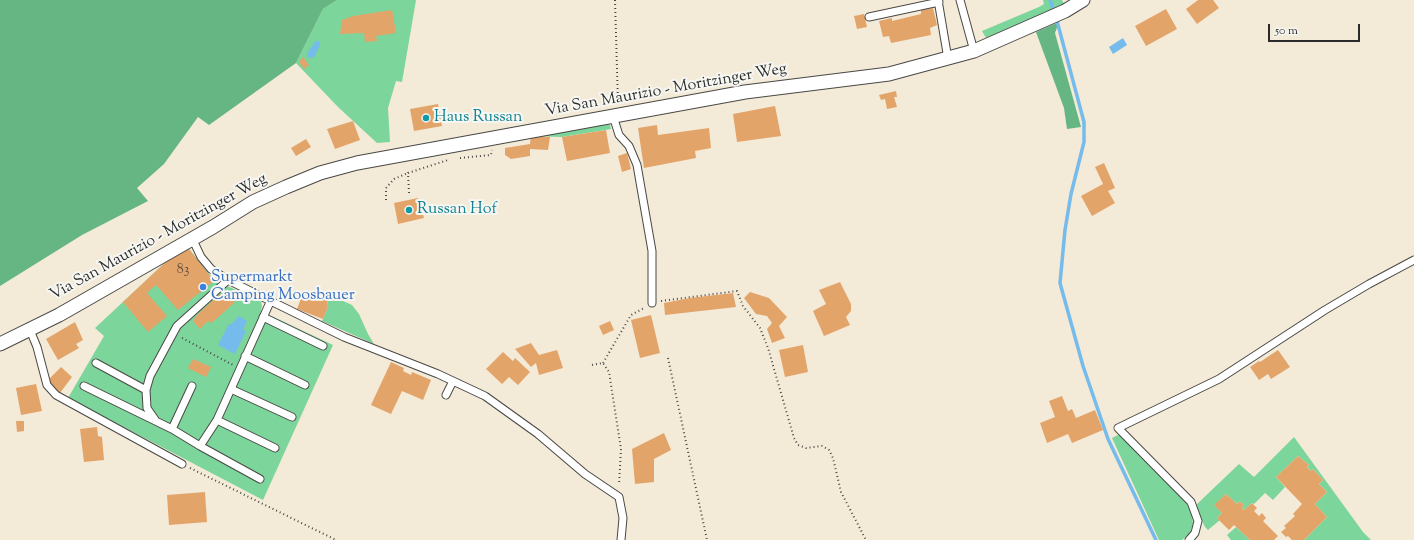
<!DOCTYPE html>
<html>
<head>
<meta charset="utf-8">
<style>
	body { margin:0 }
	#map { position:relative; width:1414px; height:540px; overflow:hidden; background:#f4ead8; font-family:"Sorts Mill Goudy",serif }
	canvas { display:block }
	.scale { position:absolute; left:1268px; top:24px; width:92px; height:18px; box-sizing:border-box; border:2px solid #2b2b2b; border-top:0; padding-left:5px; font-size:12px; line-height:14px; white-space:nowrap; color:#2b2b2b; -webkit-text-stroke:3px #f6f6f2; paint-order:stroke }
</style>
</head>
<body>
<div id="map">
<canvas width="1414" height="540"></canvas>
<div class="scale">50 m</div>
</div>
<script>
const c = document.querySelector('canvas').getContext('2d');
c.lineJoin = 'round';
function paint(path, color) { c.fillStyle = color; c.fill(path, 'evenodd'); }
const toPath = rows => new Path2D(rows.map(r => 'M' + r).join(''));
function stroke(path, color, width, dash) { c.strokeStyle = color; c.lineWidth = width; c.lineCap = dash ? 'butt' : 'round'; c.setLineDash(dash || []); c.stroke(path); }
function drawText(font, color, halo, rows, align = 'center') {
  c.font = font + ' "Sorts Mill Goudy",serif'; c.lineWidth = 4; c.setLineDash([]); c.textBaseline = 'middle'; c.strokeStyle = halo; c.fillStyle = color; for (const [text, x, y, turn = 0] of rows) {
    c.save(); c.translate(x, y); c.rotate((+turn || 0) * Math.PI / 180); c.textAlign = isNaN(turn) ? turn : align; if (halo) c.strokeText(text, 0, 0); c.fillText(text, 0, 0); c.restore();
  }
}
const green = toPath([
	[337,0,416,0,402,82,396,81,388,108,390,142,377,143,338,107,296,63,323,9],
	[1043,0,1062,0,1064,4,986,38,982,31,1039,7,1044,4],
	[606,123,610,125,611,129,562,137,531,136],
	[185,244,215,281,258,299,261,302,262,306,261,311,333,345,263,500,68,398,104,336,95,328],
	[327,300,343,301,352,305,359,314,368,334,374,344,322,321,328,307],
	[1120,434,1176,491,1187,504,1192,514,1193,524,1190,533,1182,540,1159,540,1112,438],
	[1294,437,1363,532,1371,540,1304,540,1327,517,1315,504,1327,492,1319,484,1323,480,1313,469,1311,471,1307,467,1309,465,1298,456,1276,477,1285,487,1273,500,1265,493,1254,504,1252,503,1244,510,1242,508,1244,505,1240,501,1237,504,1226,494,1215,505,1222,513,1217,518,1220,520,1208,530,1205,527,1195,506,1239,464,1254,477],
	[1236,527,1250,540,1231,540,1227,535]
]);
const forest = toPath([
	[0,0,337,0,323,9,296,63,209,125,198,117,164,164,137,188,148,201,82,235,0,286],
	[1059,22,1055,33,1081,127,1067,129,1064,108,1036,32]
]);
const water = toPath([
	[1123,38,1127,45,1113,54,1109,47],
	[316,41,319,41,320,45,314,57,309,58,307,56,308,52],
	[239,316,247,321,243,330,246,331,235,354,218,345,229,324,232,324]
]);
const stream = toPath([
	[1050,0,1053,9],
	[1057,21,1084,122,1084,142,1071,194,1065,230,1060,283,1083,366,1108,439,1156,540]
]);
const building = toPath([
	[1198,0,1213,0,1219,8,1197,24,1186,9],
	[933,8,937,25,930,28,931,35,891,43,889,36,883,37,879,21,892,18,892,21,921,14,921,10],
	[1166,9,1177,29,1146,46,1135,26],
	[392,10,396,33,376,36,377,41,365,42,364,33,340,34,342,20,353,16],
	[864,14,867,27,857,29,854,16],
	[303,57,309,65,304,69,299,62],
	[896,91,897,97,894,97,897,107,887,109,885,99,881,100,879,95],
	[438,104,442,126,414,131,410,109],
	[775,106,781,136,737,142,733,114],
	[353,121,360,140,335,149,327,129],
	[657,125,658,135,709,128,711,148,695,151,696,158,644,168,638,128],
	[606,130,610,153,567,161,562,137],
	[531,136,550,137,548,150,530,149,530,156,511,159,505,155,505,148,530,144],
	[306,139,311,147,296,156,291,148],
	[627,153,631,169,622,172,618,156],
	[1104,163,1115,188,1108,191,1115,203,1092,216,1081,196,1103,184,1095,167],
	[418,198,424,218,398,224,394,203],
	[185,244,214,281,178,310,156,285,147,293,167,316,148,332,123,302],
	[840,282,851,304,851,311,846,317,850,325,824,336,813,311,826,304,819,290],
	[226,292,236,297,234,303,215,320,211,323,208,321,200,329,193,321,197,315,220,294,222,296],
	[750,292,769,298,787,317,779,326,785,338,772,343,767,329,772,323,767,316,756,314,744,298],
	[733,293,736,307,665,315,664,303,690,298],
	[302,296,314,300,327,300,328,307,323,319,297,309],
	[651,315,660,353,640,358,631,320],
	[610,321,614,330,603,335,599,326],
	[75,322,83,340,76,344,79,348,58,360,46,339],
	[531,343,539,355,557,350,563,368,539,375,536,363,531,367,515,349],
	[803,345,808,372,785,377,779,350],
	[1278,350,1290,367,1271,379,1268,374,1259,380,1250,367,1259,361,1260,362],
	[503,352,513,361,515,358,530,372,518,385,509,377,502,384,486,369],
	[193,359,211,367,206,377,188,368],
	[391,362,404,368,403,371,411,375,412,372,431,380,423,400,402,391,391,414,371,405],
	[61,367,72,377,60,393,53,387,49,379],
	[36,384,42,411,21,415,16,388],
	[1062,396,1068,411,1072,409,1076,418,1095,410,1103,430,1072,443,1068,434,1047,443,1040,423,1055,417,1049,401],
	[16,421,24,421,24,431,17,432],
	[97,427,98,436,102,437,104,460,84,462,80,429],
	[664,433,671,450,654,459,654,482,635,484,632,449],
	[1298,456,1309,465,1307,467,1311,471,1313,469,1323,480,1319,484,1327,492,1315,504,1327,517,1304,540,1292,540,1288,536,1286,537,1281,532,1286,528,1284,526,1295,516,1293,514,1302,504,1276,477],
	[205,492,207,522,169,525,167,495],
	[1226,494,1237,504,1240,501,1244,505,1242,508,1244,510,1252,503,1257,508,1254,511,1259,516,1262,513,1266,518,1263,521,1278,536,1274,540,1250,540,1234,525,1229,530,1217,518,1222,513,1214,505]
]);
const path = toPath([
	[615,0,618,103],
	[460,158,491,155,492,150],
	[409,193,408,173,448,160],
	[386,200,386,188,394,179,408,173],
	[661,301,737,291,743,306,760,328,768,348,794,438,798,445,806,448,822,446,829,450,833,458,841,492,866,540],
	[182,338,233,365],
	[668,358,707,540],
	[603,363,631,315,644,308],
	[592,365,603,363,609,372,621,449,619,485],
	[190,468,336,540]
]);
const lane = toPath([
	[938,0,948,59],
	[960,0,974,51],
	[869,17,939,2],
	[613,116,619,135,629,146,637,165,652,251,652,303],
	[192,238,201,257,211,269,228,280,344,337,438,374,485,396,538,434,585,474,619,497,623,518,621,540],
	[263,317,323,346],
	[30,330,37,347,47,385,56,395,182,464],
	[245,356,305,385],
	[96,363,146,390],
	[84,386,172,429,200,446,260,479],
	[231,389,292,417],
	[446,395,453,381],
	[217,420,275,448],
	[156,421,147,408,146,390,150,376,177,326,228,280],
	[172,429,192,386],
	[200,446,217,420,271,300],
	[1189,540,1195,533,1198,521,1191,502,1118,428,1219,379,1325,310,1369,284,1414,260]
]);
const street = toPath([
	[0,344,59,315,213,227,253,202,286,187,320,173,357,163,745,92,889,74,974,51,1065,11,1083,0]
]);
const markers = [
	[426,118,4,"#0f9aa8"],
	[409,210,4,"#0f9aa8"],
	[203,287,4,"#3f7fe0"]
];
const numberNames = [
	["83",183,271]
];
const streetNames = [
	["Via San Maurizio - Moritzinger Weg",666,91,-10],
	["Via San Maurizio - Moritzinger Weg",159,238,-29]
];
const cultureNames = [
	["Haus Russan",434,118],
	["Russan Hof",417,210]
];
const shopNames = [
	["Supermarkt",211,278],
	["Camping Moosbauer",211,296]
];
paint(green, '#7cd59b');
paint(forest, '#65b683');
paint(water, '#75bbec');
stroke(stream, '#75bbec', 3.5);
paint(building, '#e3a46a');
stroke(lane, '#494845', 9);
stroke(street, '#494845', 15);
stroke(path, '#494845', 2, [1, 3]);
stroke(lane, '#fff', 7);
stroke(street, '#fff', 13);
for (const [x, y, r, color] of markers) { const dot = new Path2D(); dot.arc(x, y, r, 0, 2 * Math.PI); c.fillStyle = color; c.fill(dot); stroke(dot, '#f6f6f2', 1.5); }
drawText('14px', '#59493b', null, numberNames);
drawText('16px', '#2b2b2b', '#f6f6f2', streetNames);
drawText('16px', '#0d838f', '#f6f6f2', cultureNames, 'left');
drawText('16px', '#366cbe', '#f6f6f2', shopNames, 'left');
</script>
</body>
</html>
